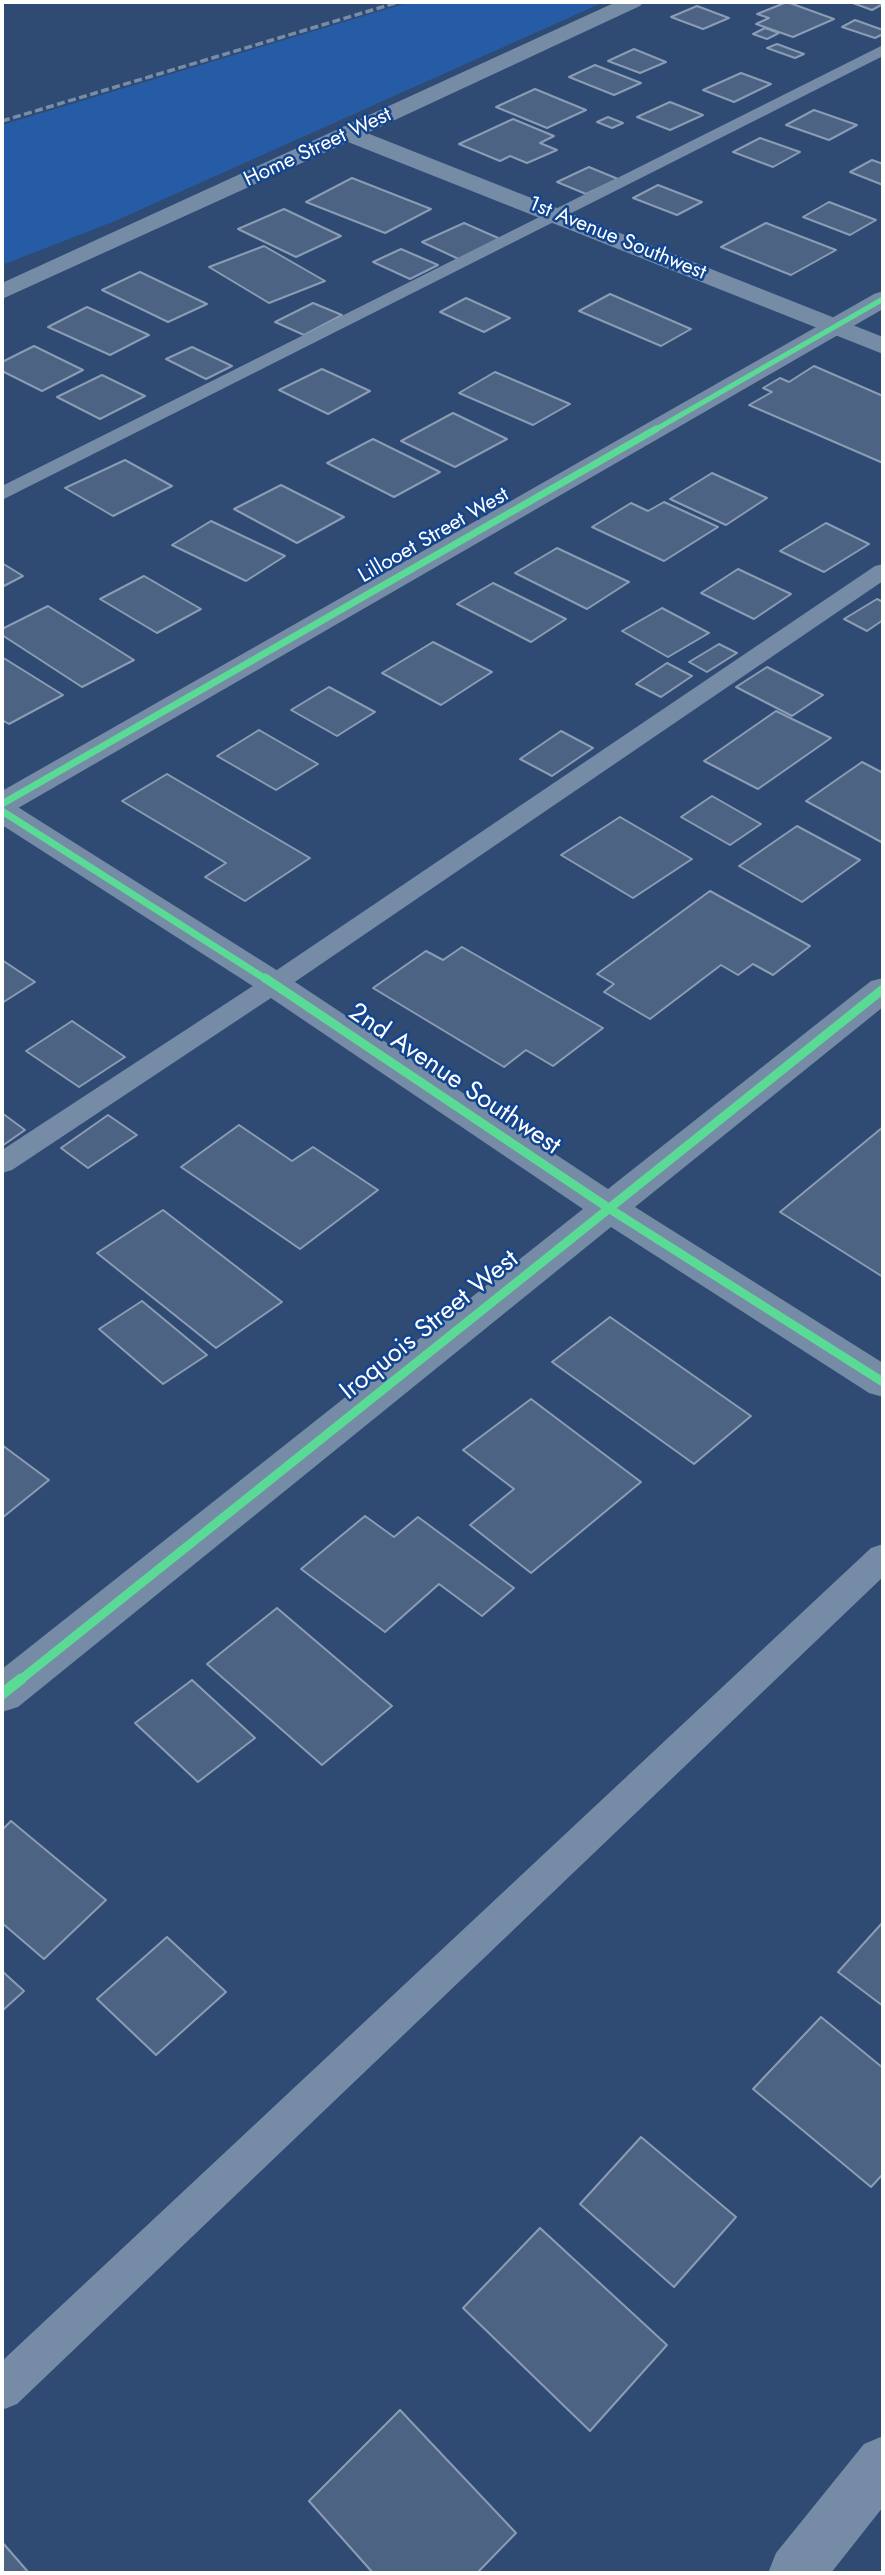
<!DOCTYPE html>
<html>
<head>
<meta charset="utf-8">
<style>
	body { margin:0 }
	#map { position:relative; width:885px; height:2575px; overflow:hidden; background:#2f4b73; font-family:Jost,sans-serif }
	canvas { display:block }
	.frame { position:absolute; inset:0; border:4px solid #fff; pointer-events:none }
</style>
</head>
<body>
<div id="map">
<canvas width="885" height="2575"></canvas>
<div class="frame"></div>
</div>
<script>
const c = document.querySelector('canvas').getContext('2d');
c.lineJoin = 'round';
function paint(path, color) { c.fillStyle = color; c.fill(path, 'evenodd'); }
const toPath = rows => new Path2D(rows.map(r => 'M' + r).join(''));
function stroke(path, color, width, dash) { c.strokeStyle = color; c.lineWidth = width; c.lineCap = dash ? 'butt' : 'round'; c.setLineDash(dash || []); c.stroke(path); }
function drawText(font, color, halo, rows, align = 'center') {
  c.font = font + ' Jost,sans-serif'; c.lineWidth = 5; c.setLineDash([]); c.textBaseline = 'middle'; c.strokeStyle = halo; c.fillStyle = color; for (const [text, x, y, turn = 0] of rows) {
    c.save(); c.translate(x, y); c.rotate((+turn || 0) * Math.PI / 180); c.textAlign = isNaN(turn) ? turn : align; if (halo) c.strokeText(text, 0, 0); c.fillText(text, 0, 0); c.restore();
  }
}
const green = toPath([
	[410,2,604,2,115,221,2,265,2,125]
]);
const building = toPath([
	[787,2,834,19,793,37,756,24,769,18,757,14,787,2],
	[850,2,883,2,883,4,872,10,850,2],
	[697,6,729,18,703,29,671,17,697,6],
	[855,20,883,30,883,34,875,38,842,27,855,20],
	[765,28,779,33,767,39,753,34,765,28],
	[777,44,804,54,795,58,767,48,777,44],
	[634,49,666,62,640,73,608,61,634,49],
	[595,65,641,83,614,95,569,77,595,65],
	[741,73,771,84,734,102,703,90,741,73],
	[535,89,586,110,547,128,496,107,535,89],
	[670,102,703,115,670,130,637,117,670,102],
	[814,110,857,125,829,140,786,125,814,110],
	[608,117,623,123,612,128,597,122,608,117],
	[513,119,554,136,540,143,557,150,527,163,510,156,500,161,459,144,513,119],
	[760,138,800,152,773,167,733,152,760,138],
	[872,160,883,164,883,185,850,172,872,160],
	[589,167,618,179,586,194,557,182,589,167],
	[352,178,431,209,385,233,306,202,352,178],
	[658,185,702,202,677,215,633,198,658,185],
	[829,202,876,220,850,235,803,217,829,202],
	[284,209,341,236,296,257,238,229,284,209],
	[464,223,505,241,463,261,422,242,464,223],
	[766,223,836,250,791,275,721,247,766,223],
	[264,246,325,281,269,303,209,267,264,246],
	[401,249,438,265,410,279,373,262,401,249],
	[140,272,207,304,168,322,102,290,140,272],
	[610,294,691,329,661,346,579,311,610,294],
	[466,298,510,318,484,332,440,312,466,298],
	[313,303,342,315,304,335,275,322,313,303],
	[87,307,149,335,110,355,48,327,87,307],
	[34,346,83,370,42,391,2,371,2,362,34,346],
	[192,347,232,366,206,379,166,359,192,347],
	[814,366,883,396,883,463,749,405,772,392,763,388,780,378,789,382,814,366],
	[322,369,370,391,328,414,279,390,322,369],
	[495,372,570,404,533,425,459,393,495,372],
	[102,375,145,396,100,419,57,397,102,375],
	[453,413,507,439,455,467,401,441,453,413],
	[373,439,440,472,394,497,327,463,373,439],
	[125,460,172,486,113,516,65,488,125,460],
	[712,473,767,498,726,525,670,499,712,473],
	[281,485,344,517,297,543,234,509,281,485],
	[664,502,718,527,664,561,592,527,631,503,648,511,664,502],
	[211,521,285,556,246,581,172,545,211,521],
	[826,523,869,544,824,572,780,551,826,523],
	[557,548,629,582,587,609,515,573,557,548],
	[2,563,23,576,2,587,2,563],
	[738,569,791,594,754,619,701,593,738,569],
	[144,576,201,609,157,633,100,599,144,576],
	[493,583,566,619,531,642,457,604,493,583],
	[877,599,883,602,883,620,867,631,844,619,877,599],
	[48,606,134,660,82,687,2,635,2,629,48,606],
	[662,608,709,633,668,657,622,631,662,608],
	[433,642,492,672,441,705,382,673,433,642],
	[719,644,737,653,707,672,689,662,719,644],
	[2,657,63,695,9,724,2,720,2,657],
	[667,663,692,676,661,697,636,684,667,663],
	[767,667,823,695,792,716,736,687,767,667],
	[329,687,375,712,337,736,291,710,329,687],
	[776,711,831,738,758,789,704,761,776,711],
	[259,730,318,764,276,790,217,756,259,730],
	[561,731,593,748,552,776,520,759,561,731],
	[862,762,883,773,883,843,806,801,862,762],
	[167,774,310,858,245,901,205,877,226,863,122,801,167,774],
	[712,796,761,824,730,845,681,817,712,796],
	[620,817,692,859,633,898,561,855,620,817],
	[797,826,860,860,802,902,739,866,797,826],
	[710,891,810,946,773,975,753,964,738,975,721,965,650,1019,604,992,614,984,597,974,710,891],
	[462,947,603,1028,553,1066,526,1050,504,1067,373,988,426,951,443,960,462,947],
	[2,960,35,982,2,1003,2,960],
	[72,1021,125,1057,79,1087,26,1051,72,1021],
	[2,1113,25,1130,2,1146,2,1113],
	[108,1115,137,1135,88,1168,61,1148,108,1115],
	[239,1125,292,1161,313,1147,378,1190,300,1249,181,1167,239,1125],
	[883,1127,883,1277,780,1212,883,1127],
	[163,1210,282,1302,216,1348,97,1253,163,1210],
	[142,1301,207,1355,163,1384,99,1329,142,1301],
	[610,1317,751,1416,694,1464,552,1362,610,1317],
	[531,1399,641,1482,531,1573,470,1525,514,1489,463,1450,531,1399],
	[2,1445,49,1480,2,1518,2,1445],
	[365,1516,394,1537,418,1517,514,1588,482,1616,439,1584,385,1632,301,1569,365,1516],
	[277,1608,392,1706,322,1765,207,1664,277,1608],
	[192,1680,255,1738,198,1782,135,1723,192,1680],
	[11,1821,106,1900,44,1959,2,1923,2,1830,11,1821],
	[883,1922,883,2006,838,1972,883,1922],
	[167,1937,226,1992,156,2055,97,1999,167,1937],
	[2,1971,24,1991,2,2011,2,1971],
	[821,2017,883,2068,883,2174,871,2187,753,2089,821,2017],
	[641,2137,736,2217,674,2287,580,2204,641,2137],
	[540,2228,667,2345,590,2431,463,2308,540,2228],
	[400,2410,516,2533,477,2573,373,2573,309,2501,400,2410],
	[2,2542,29,2573,2,2573,2,2542]
]);
const service = toPath([
	[883,45,883,56,2,500,2,486,883,45],
	[883,564,883,581,283,990,12,1170,2,1173,2,1150,265,978,875,566,883,564],
	[883,1544,883,1577,17,2404,2,2410,2,2361,871,1548,883,1544]
]);
const minor = toPath([
	[616,2,644,2,640,6,367,133,883,337,883,354,348,142,2,299,2,283,616,2],
	[2,801,13,804,286,976,608,1189,871,981,883,978,883,1007,635,1207,883,1363,883,1397,869,1393,611,1227,18,1707,2,1712,2,1669,583,1209,262,992,2,825,2,801]
]);
const tertiary = toPath([
	[883,291,883,309,13,811,2,814,2,791,874,294,883,291],
	[883,2436,883,2507,831,2573,768,2573,776,2553,864,2444,883,2436]
]);
const rail = toPath([
	[2,121,399,2]
]);
const cyclewayFar3 = toPath([
	[653,431,883,299]
]);
const cyclewayFar2 = toPath([
	[2,804,656,429],
	[2,811,267,980]
]);
const cyclewayFar1 = toPath([
	[265,978,610,1209,883,1382],
	[19,1681,883,989]
]);
const cycleway = toPath([
	[2,1694,21,1679]
]);
const farStreetnames = [
	["Home Street West",318,148,-25],
	["1st Avenue Southwest",617,239,22],
	["Lillooet Street West",434,536,-30]
];
const streetNames = [
	["2nd Avenue Southwest",454,1080,34],
	["Iroquois Street West",430,1326,-39]
];
paint(green, '#265ba6');
paint(building, '#4c6383');
stroke(building, '#8b9cb4', 2);
paint(service, '#768ba6');
paint(minor, '#768ba6');
paint(tertiary, '#768ba6');
stroke(rail, '#798ca6', 3.5, [8, 3.5]);
stroke(cyclewayFar3, '#5adb95', 5);
stroke(cyclewayFar2, '#5adb95', 7);
stroke(cyclewayFar1, '#5adb95', 9);
stroke(cycleway, '#5adb95', 11);
drawText('21px', '#fff', '#13458f', farStreetnames);
drawText('26px', '#fff', '#13458f', streetNames);
</script>
</body>
</html>
